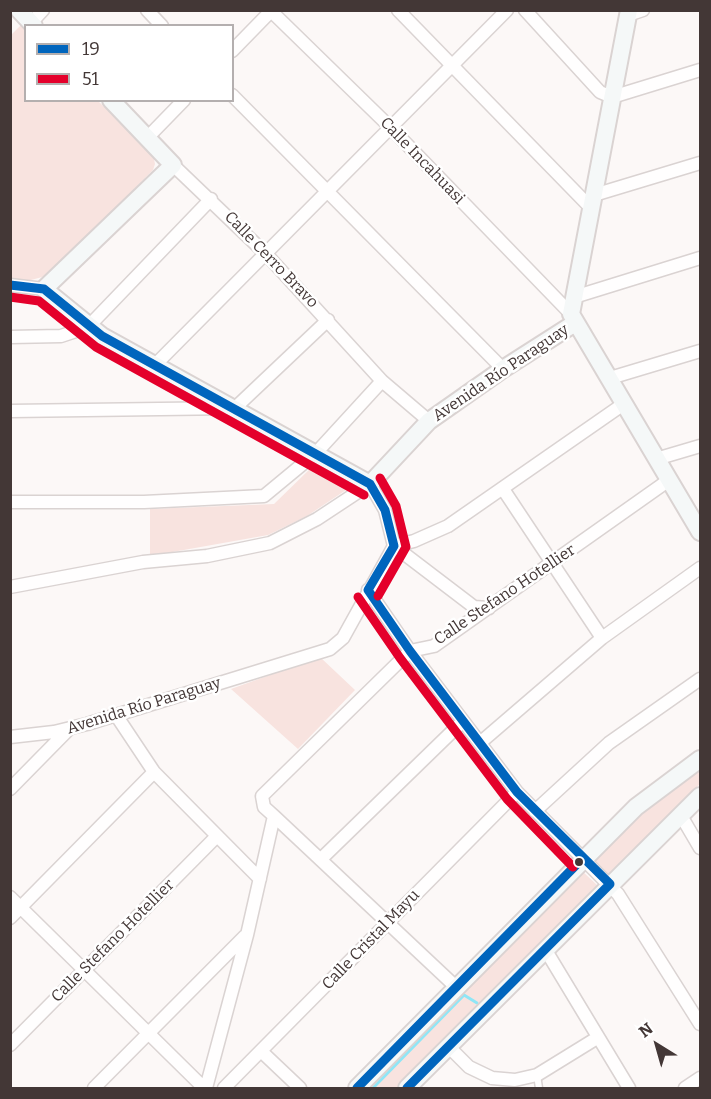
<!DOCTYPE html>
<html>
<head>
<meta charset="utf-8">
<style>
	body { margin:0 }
	#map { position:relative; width:711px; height:1099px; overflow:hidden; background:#fcf8f7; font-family:Bitter,serif }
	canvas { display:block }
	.frame { position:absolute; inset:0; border:12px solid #433736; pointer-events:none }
	.legend { position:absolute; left:24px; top:24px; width:210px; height:78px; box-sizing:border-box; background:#fff; border:2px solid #b4afaf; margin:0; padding:8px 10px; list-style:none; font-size:18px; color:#433736 }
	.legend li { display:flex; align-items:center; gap:12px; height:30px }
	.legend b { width:30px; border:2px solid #b4afaf }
	.north { position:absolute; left:627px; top:1015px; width:60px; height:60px; -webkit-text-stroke:4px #fff; paint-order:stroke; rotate:323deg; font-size:16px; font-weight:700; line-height:24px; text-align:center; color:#433736 }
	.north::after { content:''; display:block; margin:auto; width:21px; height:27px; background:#433736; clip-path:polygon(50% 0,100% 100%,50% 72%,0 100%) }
</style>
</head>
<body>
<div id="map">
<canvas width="711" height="1099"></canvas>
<div class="frame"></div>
<ul class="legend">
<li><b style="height:8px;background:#0065bd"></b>19</li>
<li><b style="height:8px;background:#e4002b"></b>51</li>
</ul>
<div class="north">N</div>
</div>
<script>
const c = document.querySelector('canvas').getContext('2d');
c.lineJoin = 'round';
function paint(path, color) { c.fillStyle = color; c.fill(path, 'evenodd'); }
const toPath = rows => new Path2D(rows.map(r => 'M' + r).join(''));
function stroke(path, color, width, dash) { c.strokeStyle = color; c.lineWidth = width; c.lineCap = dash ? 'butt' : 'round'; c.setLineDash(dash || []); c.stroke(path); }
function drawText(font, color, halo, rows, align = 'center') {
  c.font = font + ' Bitter,serif'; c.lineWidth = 5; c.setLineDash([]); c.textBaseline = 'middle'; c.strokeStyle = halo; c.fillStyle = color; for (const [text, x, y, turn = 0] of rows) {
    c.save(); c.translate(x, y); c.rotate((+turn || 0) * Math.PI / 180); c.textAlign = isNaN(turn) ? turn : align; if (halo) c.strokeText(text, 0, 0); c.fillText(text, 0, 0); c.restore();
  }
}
const green = toPath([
	[21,25,25,30,26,100,98,101,153,154,155,164,153,170,63,261,46,276,31,280,11,280,10,36],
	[314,465,352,486,307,516,268,535,150,556,150,509,274,504],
	[320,657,355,690,298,749,231,689],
	[700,769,700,784,608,874,592,859,640,812],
	[581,870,597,885,398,1088,367,1088]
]);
const stream = toPath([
	[373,1088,464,995,477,1003]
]);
const lane = toPath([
	[537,1075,539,1088]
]);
const street = toPath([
	[147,10,162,26],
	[270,10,391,128,571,314],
	[398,10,591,208],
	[525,10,600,92,612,97,700,70],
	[628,15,643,10],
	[31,23,43,10],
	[232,51,272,10],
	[232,95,503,369],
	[148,137,184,100],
	[173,165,266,254,382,381,429,421],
	[594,195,700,163],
	[10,285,44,289],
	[574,297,700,258],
	[10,337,61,336,88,327,211,199],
	[155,365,507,10],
	[610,378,700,351],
	[10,411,235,408,328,320],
	[656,459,700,446],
	[503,489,602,638],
	[10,502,144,502,264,496,316,453,382,381],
	[394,546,414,541,448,526,625,403],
	[394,546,474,607,489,608],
	[10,587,143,562,207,556,270,543,317,519,370,484,385,510,394,546,343,638,330,649,87,724,54,732,10,737],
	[368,590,410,651,517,792,618,894,700,1024],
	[116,715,154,772,260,879],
	[481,742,602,638,700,568],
	[10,789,69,729],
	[535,811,609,743,700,679],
	[680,814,700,848],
	[321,859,463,721],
	[10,897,204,1088],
	[10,918,154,772],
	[545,949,629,1088],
	[456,987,274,816,264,807,262,796,410,651,434,646,669,480],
	[10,1045,216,837],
	[449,1047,469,1067,492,1078,515,1080,537,1075,597,1038],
	[262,1052,300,1088],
	[94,1088,245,936],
	[206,1088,247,935,274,816],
	[224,1088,517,792],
	[685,1088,700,1078]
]);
const secondary = toPath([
	[19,10,34,26],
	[629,10,571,314,700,532],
	[111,100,173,165,44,289,102,336,370,484,429,421,503,369,575,323],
	[357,1088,636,807,700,759],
	[407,1088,700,796]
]);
const bus1 = toPath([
	[10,285,44,289,102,336,370,484],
	[368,590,410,651,517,792,610,884,407,1088],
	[368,590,394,546,385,510,370,484],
	[357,1088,582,859]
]);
const bus2 = toPath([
	[10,297,39,301,96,347,364,495],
	[378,596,406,547,396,506,380,478],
	[358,597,400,658,507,799,573,867]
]);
const markers = [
	[579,862,5,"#433736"]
];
const streetNames = [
	["Calle Incahuasi",422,161,46],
	["Calle Cerro Bravo",271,260,46],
	["Avenida Río Paraguay",501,373,-34],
	["Calle Stefano Hotellier",505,595,-34],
	["Avenida Río Paraguay",144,706,-17],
	["Calle Cristal Mayu",371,940,-46],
	["Calle Stefano Hotellier",113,941,-45]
];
paint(green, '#f8e3df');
stroke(stream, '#8fe6f6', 3);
stroke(lane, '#dad3d2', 9);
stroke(street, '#dad3d2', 15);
stroke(secondary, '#dad3d2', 20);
stroke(lane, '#fffefe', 6);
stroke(street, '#fffefe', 12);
stroke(secondary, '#f5f8f8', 16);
stroke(bus1, '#0065bd', 9);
stroke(bus2, '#e4002b', 9);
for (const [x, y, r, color] of markers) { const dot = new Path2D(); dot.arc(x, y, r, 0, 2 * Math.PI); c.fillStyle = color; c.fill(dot); stroke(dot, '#fff', 2); }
drawText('16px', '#433736', '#fff', streetNames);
</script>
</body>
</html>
